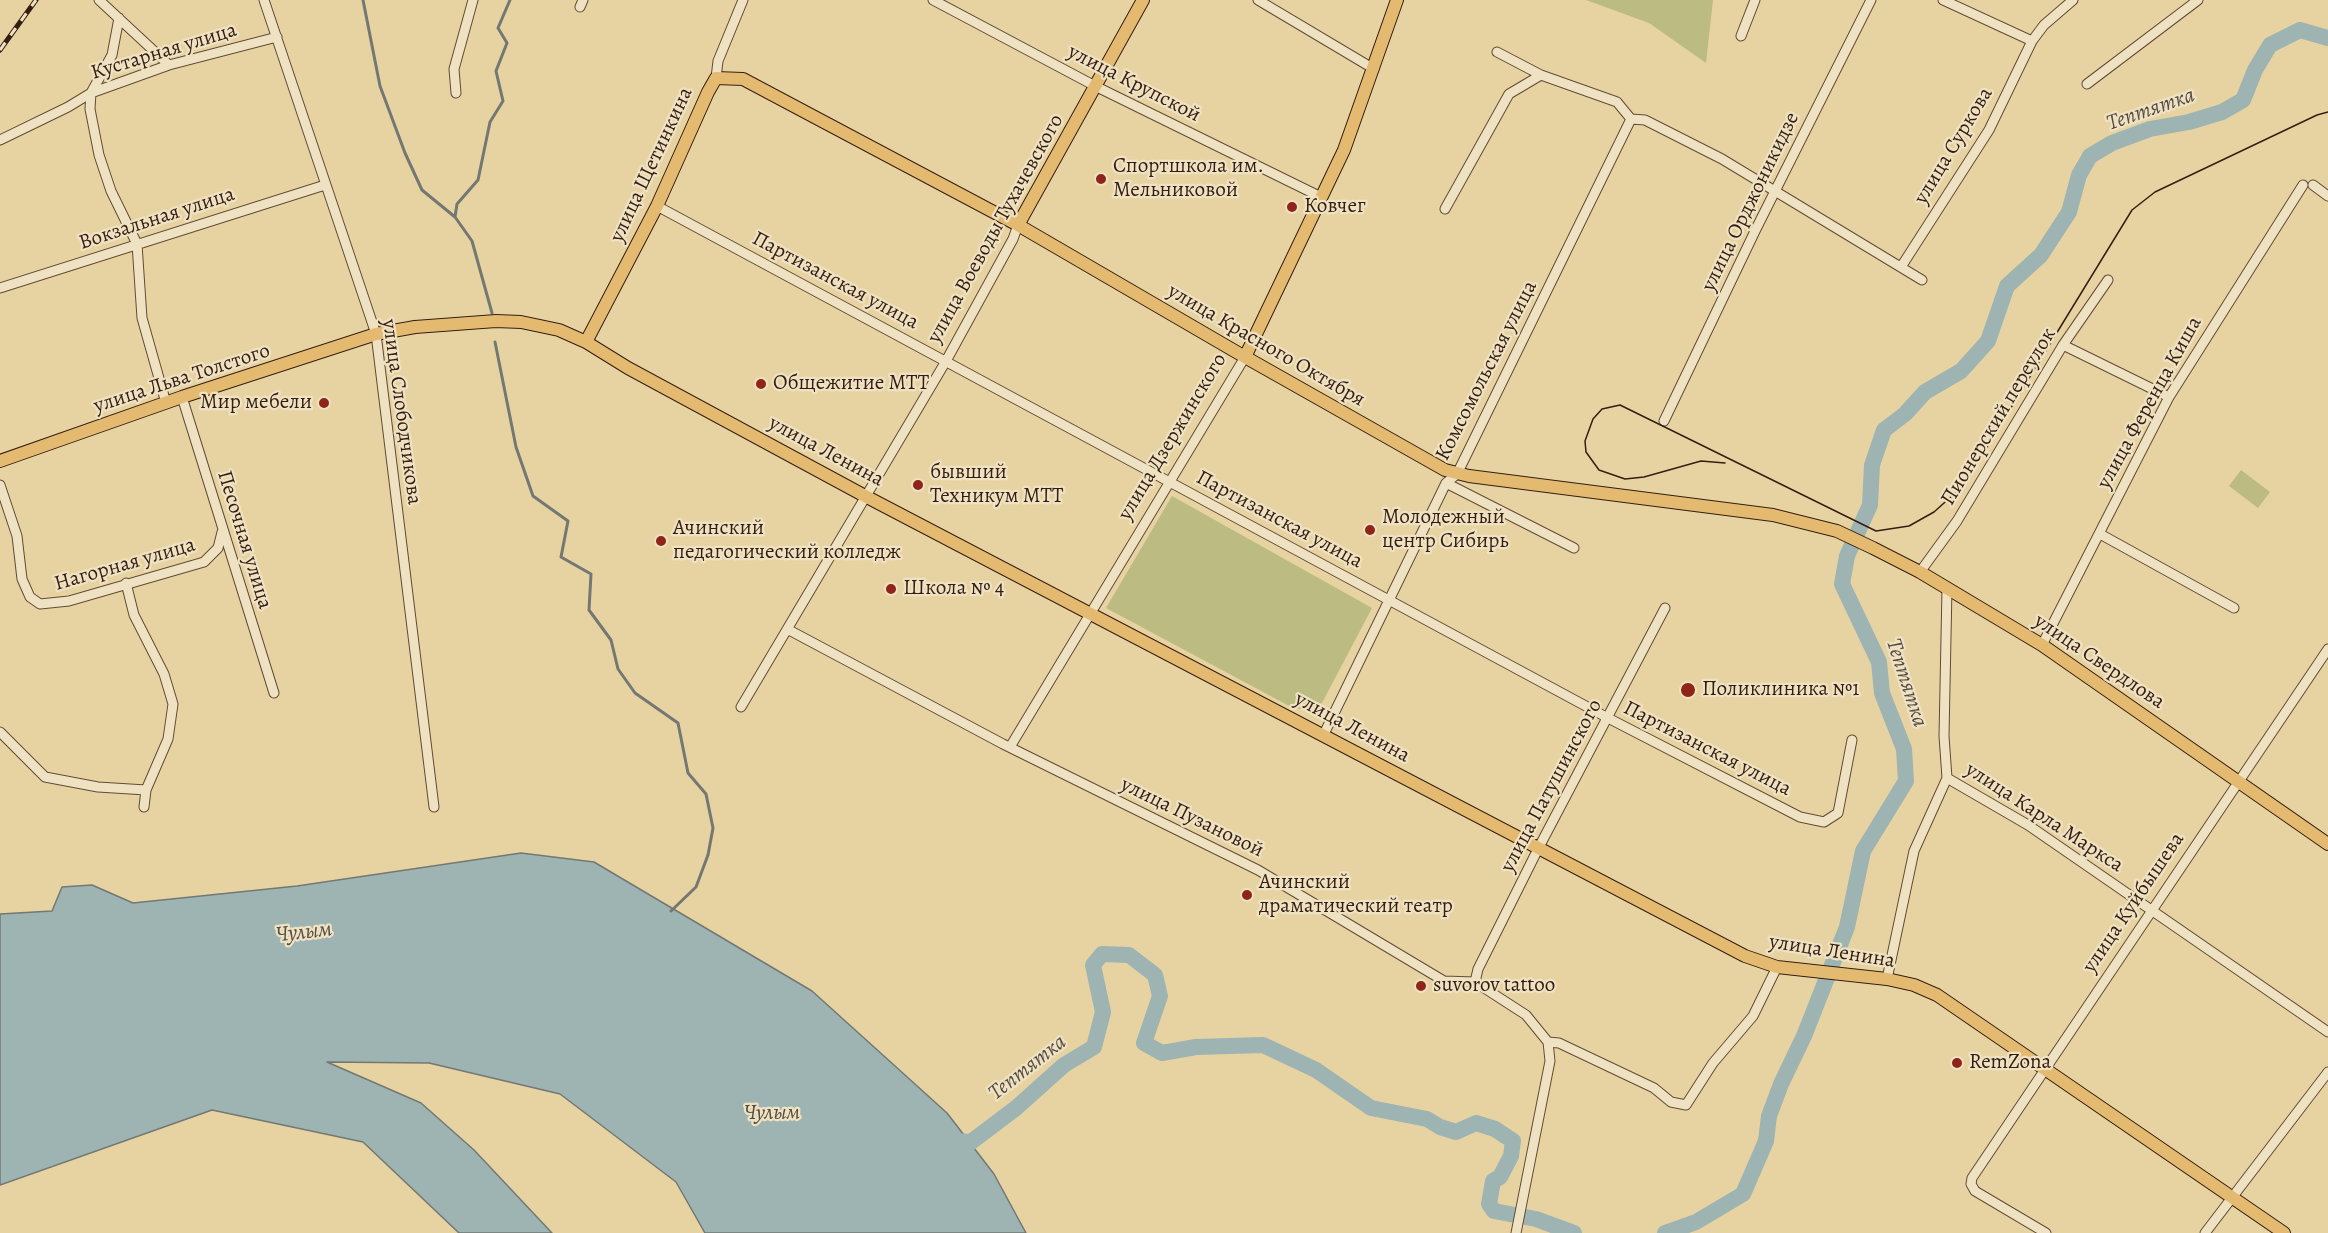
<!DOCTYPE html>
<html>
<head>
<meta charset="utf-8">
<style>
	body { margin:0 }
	canvas { display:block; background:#e7d3a2 }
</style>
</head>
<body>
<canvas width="2328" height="1233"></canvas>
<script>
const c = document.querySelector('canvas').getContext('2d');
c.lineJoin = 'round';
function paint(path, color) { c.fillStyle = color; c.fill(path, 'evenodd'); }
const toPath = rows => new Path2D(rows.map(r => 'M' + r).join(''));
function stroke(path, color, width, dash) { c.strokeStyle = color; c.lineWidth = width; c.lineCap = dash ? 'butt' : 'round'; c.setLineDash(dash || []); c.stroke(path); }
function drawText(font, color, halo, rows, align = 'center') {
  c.font = font + ' Alegreya,serif'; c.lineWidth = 4.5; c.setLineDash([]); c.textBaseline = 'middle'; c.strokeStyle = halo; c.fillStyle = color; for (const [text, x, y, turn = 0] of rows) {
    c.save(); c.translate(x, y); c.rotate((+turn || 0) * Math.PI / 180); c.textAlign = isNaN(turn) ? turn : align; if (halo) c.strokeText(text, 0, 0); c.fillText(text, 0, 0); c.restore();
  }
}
const green = toPath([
	[1586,0,1713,0,1706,63,1649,23],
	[2241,470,2270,492,2258,508,2229,486],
	[1172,496,1372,608,1322,703,1306,710,1293,708,1106,608]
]);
const water = toPath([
	[521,853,594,862,812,991,947,1113,994,1174,1026,1233,705,1233,676,1182,560,1094,429,1063,327,1062,421,1103,474,1150,552,1233,459,1233,363,1142,212,1110,0,1185,0,914,52,911,62,887,92,885,133,903,297,886,521,853]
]);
const stream = toPath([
	[363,0,380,86,405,153,422,190,455,217,472,241,492,313],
	[455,217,457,204,478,180,490,122,503,101,496,71,507,43,498,28,510,0],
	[495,342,516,447,533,496,568,521,561,557,591,574,589,610,611,640,618,669,635,693,678,723,688,773,706,794,713,828,708,855,696,887,671,911]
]);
const river = toPath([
	[948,1141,971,1142,1016,1108,1064,1065,1094,1047,1103,1012,1093,965,1102,954,1129,955,1155,975,1160,996,1144,1043,1162,1053,1196,1047,1263,1045,1316,1070,1371,1108,1427,1119,1440,1127,1456,1132,1476,1123,1495,1129,1513,1141,1511,1156,1500,1177,1493,1181,1489,1204,1494,1211,1536,1219,1574,1233],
	[1665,1233,1696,1222,1743,1194,1766,1141,1769,1116,1781,1084,1804,1036,1847,927,1863,851,1906,781,1904,749,1882,693,1879,662,1842,584,1847,556,1870,505,1872,465,1884,430,1905,414,1925,392,1961,371,1988,341,2007,286,2041,255,2069,212,2079,175,2090,156,2112,143,2150,129,2189,122,2222,112,2243,100,2255,70,2270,45,2300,30,2328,38]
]);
const minor = toPath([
	[99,0,169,65],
	[264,0,376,334,434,807],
	[933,0,1097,87,1321,197],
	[1258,0,1374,69],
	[1943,0,2032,41],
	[580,7,583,0],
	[119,18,112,55,91,93,90,109,99,155,111,191,137,244,142,318,166,403],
	[1741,36,1755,0],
	[1497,52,1541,75,1617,102,1631,119,1645,120,1722,159,1922,280],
	[716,78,718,61,743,0],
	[2087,84,2198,0],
	[456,93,454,69,473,0],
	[0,140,68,107,91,93,169,65,277,37],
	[2313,185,2328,196],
	[657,206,1608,718,1800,817,1824,822,1838,813,1852,740],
	[1445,209,1509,94,1541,75],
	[1901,267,1989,130,2032,41,2044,25,2073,0],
	[0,288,325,185],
	[2063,345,2169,397],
	[182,397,274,693],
	[1664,421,1756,229,1871,0],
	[1446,483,1574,548],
	[0,485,17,536,22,579,30,597,40,604,69,601,204,562,218,548,222,532],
	[2100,534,2234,608],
	[1920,572,1957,521,2063,345,2108,280],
	[126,583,134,615,164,674,173,704,168,739,146,790,144,807],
	[789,630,1003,744,1258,870,1444,981,1475,982,1526,1015,1548,1042,1550,1061,1516,1233],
	[2042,645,2169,397,2303,185],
	[741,707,946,361,1013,239,1018,225],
	[0,732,45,777,98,787,146,790],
	[1324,734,1446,483,1457,474,1631,119],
	[1010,747,1245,357],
	[1947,778,2028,825,2328,1032],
	[1887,979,1914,851,1947,778,1944,736,1947,588],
	[1475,982,1478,969,1538,849,1665,608],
	[1548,1042,1559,1043,1654,1088,1671,1102,1686,1105,1713,1063,1753,1016,1777,967],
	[2046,1233,1975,1191,1971,1184,1972,1178,2328,649],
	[2205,1233,2328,1072]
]);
const major = toPath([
	[1018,225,1143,0],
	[586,342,657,206,708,92,716,78,743,79,1018,225,1245,357,1445,470,1469,476,1773,515,1837,531,1873,548,1920,572,2042,645,2328,844],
	[1245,357,1344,150,1397,0],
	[0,461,182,397,376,334,415,327,496,321,521,322,559,330,586,342,628,368,865,496,1745,956,1777,967,1887,979,1914,985,1937,995,2284,1233]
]);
const tram = toPath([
	[1725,463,1701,461,1644,477,1625,479,1599,470,1586,452,1585,441,1593,419,1602,409,1620,405,1876,531,1909,526,1934,512,1963,486,2132,210,2155,192,2317,115,2328,112]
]);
const rail = toPath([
	[0,50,36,0]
]);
const markers = [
	[1101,179,6,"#8f2418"],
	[1292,207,6,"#8f2418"],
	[761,384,6,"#8f2418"],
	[324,403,6,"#8f2418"],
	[918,485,6,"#8f2418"],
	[1370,530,6,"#8f2418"],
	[661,541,6,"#8f2418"],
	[891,589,6,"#8f2418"],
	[1688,690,8,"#8f2418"],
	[1247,895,6,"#8f2418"],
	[1421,986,6,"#8f2418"],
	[1957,1063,6,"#8f2418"]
];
const streetNames = [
	["Кустарная улица",164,52,-17],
	["улица Крупской",1134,84,27],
	["улица Суркова",1954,146,-59],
	["улица Щетинкина",652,165,-65],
	["улица Орджоникидзе",1751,202,-64],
	["Вокзальная улица",157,219,-18],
	["улица Воеводы Тухачевского",996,229,-61],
	["Партизанская улица",835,281,28],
	["улица Красного Октября",1266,346,30],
	["Комсомольская улица",1487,371,-63],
	["улица Льва Толстого",182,379,-18],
	["улица Ференца Киша",2150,403,-61],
	["улица Слободчикова",401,412,82],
	["Пионерский переулок",1999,417,-59],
	["улица Дзержинского",1173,437,-59],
	["улица Ленина",826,452,28],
	["Партизанская улица",1279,520,28],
	["Песочная улица",244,540,73],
	["Нагорная улица",125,565,-16],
	["улица Свердлова",2099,662,34],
	["улица Ленина",1352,728,28],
	["Партизанская улица",1707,749,27],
	["улица Патушинского",1552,786,-62],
	["улица Пузановой",1192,818,26],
	["улица Карла Маркса",2044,818,33],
	["улица Куйбышева",2134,903,-56],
	["улица Ленина",1832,952,9]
];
const poiNames = [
	["Спортшкола им.",1113,167],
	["Мельниковой",1113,191],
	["Ковчег",1304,207],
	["Общежитие МТТ",773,384],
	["Мир мебели",312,403,"right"],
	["бывший",930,473],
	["Техникум МТТ",930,497],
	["Молодежный",1382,518],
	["центр Сибирь",1382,542],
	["Ачинский",673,529],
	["педагогический колледж",673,553],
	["Школа № 4",903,589],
	["Поликлиника №1",1702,690],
	["Ачинский",1259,883],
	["драматический театр",1259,907],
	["suvorov tattoo",1433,986],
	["RemZona",1969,1063]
];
const waterNames = [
	["Тептятка",2151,110,-19],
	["Тептятка",1906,683,72],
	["Чулым",304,933,-6],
	["Тептятка",1028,1068,-38],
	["Чулым",772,1114]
];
paint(green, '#bcbb81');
paint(water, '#9db4b2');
stroke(water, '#737872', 1.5);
stroke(stream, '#737872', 3);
stroke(river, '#9db4b2', 16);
stroke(minor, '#624b35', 11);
stroke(major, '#351e11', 14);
stroke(minor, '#efe2c3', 9);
stroke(major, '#e4ba71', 12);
stroke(tram, '#351e11', 1.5);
stroke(rail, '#351e11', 5);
stroke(rail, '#efe2c3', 3, [9]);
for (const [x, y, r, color] of markers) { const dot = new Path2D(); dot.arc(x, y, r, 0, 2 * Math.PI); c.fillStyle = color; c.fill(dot); stroke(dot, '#efe2c3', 2); }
drawText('21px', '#351e11', '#efe2c3', streetNames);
drawText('21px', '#351e11', '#efe2c3', poiNames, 'left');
drawText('italic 22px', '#544b41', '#efe2c3', waterNames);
</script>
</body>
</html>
